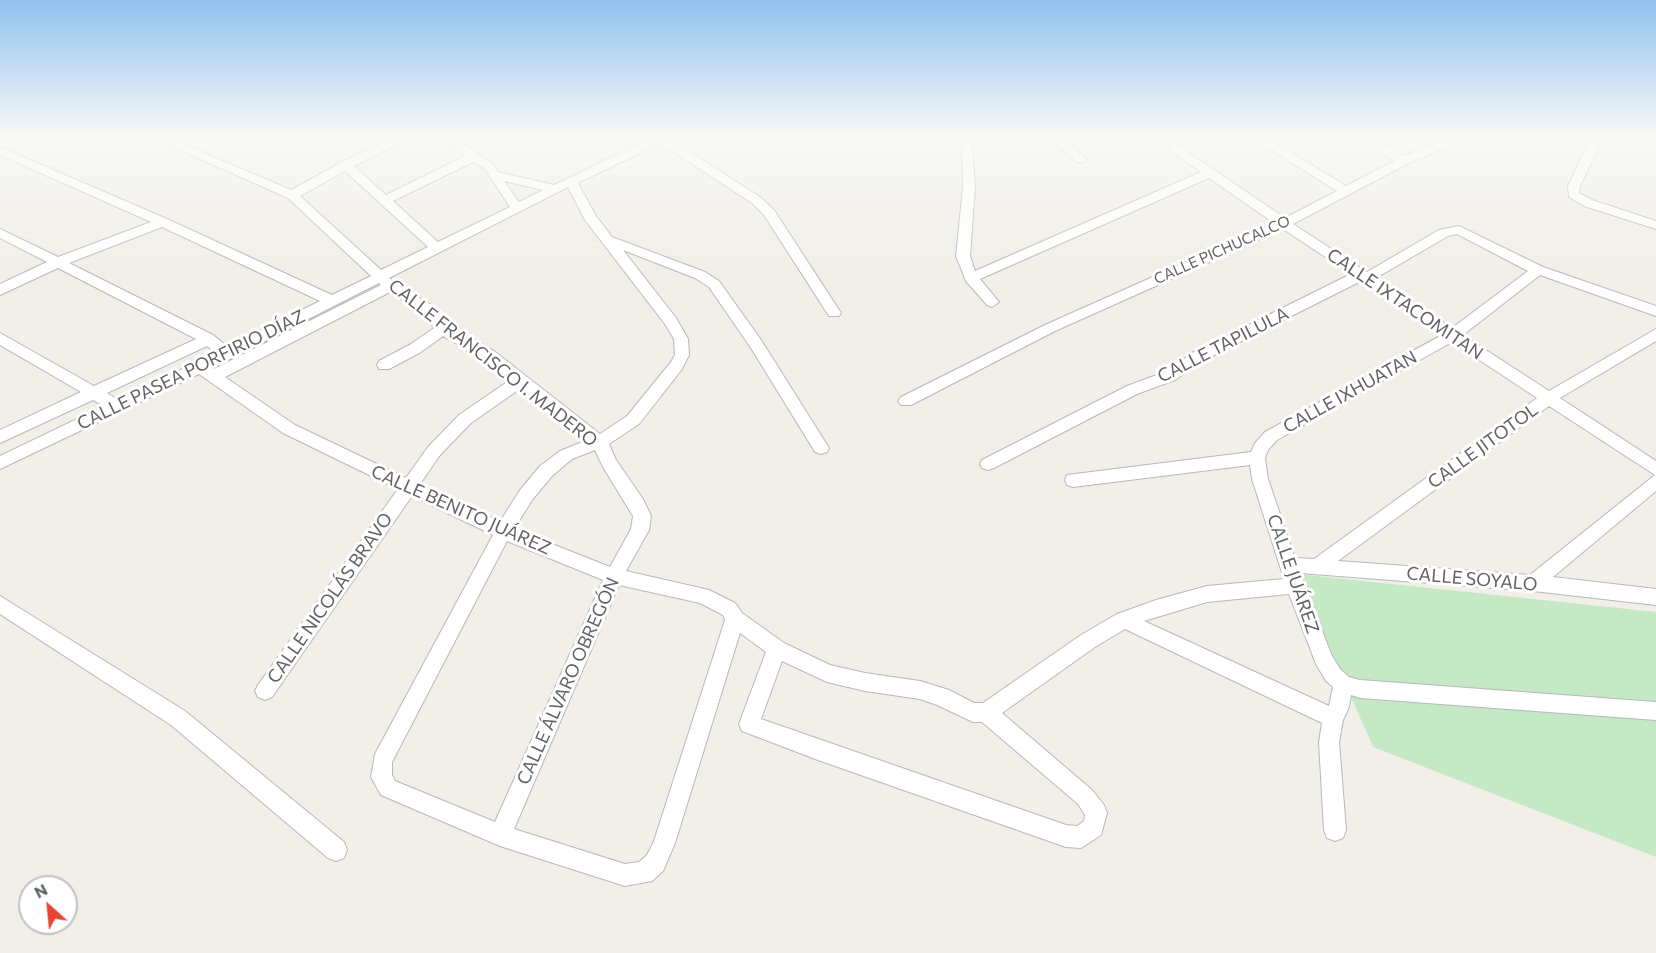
<!DOCTYPE html>
<html>
<head>
<meta charset="utf-8">
<style>
	body { margin:0 }
	#map { position:relative; width:1656px; height:953px; overflow:hidden; background:#f1efe8; font-family:Commissioner,sans-serif }
	canvas { display:block }
	.north { position:absolute; left:18px; top:875px; width:60px; height:60px; box-sizing:border-box; background:#fff; border:2px solid #bfc1c3; border-radius:50%; rotate:333deg; font-size:16px; font-weight:700; line-height:24px; text-align:center; color:#5f6368 }
	.north::after { content:''; display:block; margin:auto; width:21px; height:27px; background:#ea4335; clip-path:polygon(50% 0,100% 100%,50% 72%,0 100%) }
</style>
</head>
<body>
<div id="map">
<canvas width="1656" height="953"></canvas>
<div class="north">N</div>
</div>
<script>
const c = document.querySelector('canvas').getContext('2d');
c.lineJoin = 'round';
function paint(path, color) { c.fillStyle = color; c.fill(path, 'evenodd'); }
const toPath = rows => new Path2D(rows.map(r => 'M' + r).join(''));
function stroke(path, color, width, dash) { c.strokeStyle = color; c.lineWidth = width; c.lineCap = dash ? 'butt' : 'round'; c.setLineDash(dash || []); c.stroke(path); }
function drawText(font, color, halo, rows, align = 'center') {
  c.font = font + ' Commissioner,sans-serif'; c.lineWidth = 6; c.setLineDash([]); c.textBaseline = 'middle'; c.strokeStyle = halo; c.fillStyle = color; for (const [text, x, y, turn = 0] of rows) {
    c.save(); c.translate(x, y); c.rotate((+turn || 0) * Math.PI / 180); c.textAlign = isNaN(turn) ? turn : align; if (halo) c.strokeText(text, 0, 0); c.fillText(text, 0, 0); c.restore();
  }
}
const green = toPath([
	[1297,574,1656,612,1656,857,1373,747]
]);
const minor = toPath([
	[148,136,165,136,291,190,342,162,398,136,414,136,354,166,386,195,465,156,438,136,452,136,493,164,498,172,554,185,653,138,651,136,672,136,670,139,760,197,774,210,839,310,841,313,839,316,829,316,764,215,752,203,660,143,578,183,596,216,612,237,705,272,719,281,761,340,829,448,827,452,821,454,815,452,751,348,709,287,695,278,623,250,676,318,688,339,689,355,682,369,639,424,609,444,616,460,643,499,651,516,649,530,626,571,709,590,735,603,742,613,784,643,830,665,865,673,920,681,949,690,974,703,983,703,1081,635,1117,614,1156,600,1207,586,1284,579,1252,479,1250,465,1073,487,1067,485,1065,480,1067,475,1251,452,1255,443,1265,432,1442,335,1361,281,1202,361,1175,380,1137,394,994,468,988,470,982,468,980,464,982,460,1127,386,1165,372,1192,353,1351,274,1283,229,1055,331,911,405,901,405,898,401,901,397,1045,325,1274,223,1209,178,980,279,999,302,992,307,987,305,966,281,956,256,963,187,962,142,971,136,986,136,972,145,975,187,970,256,975,271,1201,172,1150,136,1164,136,1285,218,1337,191,1249,136,1264,136,1346,186,1394,161,1353,136,1368,136,1404,156,1454,136,1471,136,1407,164,1293,224,1367,272,1439,230,1459,226,1543,267,1656,306,1656,316,1540,275,1463,335,1549,391,1656,329,1656,341,1560,398,1656,461,1656,491,1553,577,1656,589,1656,605,1533,591,1300,573,1331,654,1340,669,1349,677,1360,680,1656,702,1656,720,1360,698,1351,695,1349,707,1343,720,1339,742,1346,830,1343,838,1335,841,1327,838,1324,830,1319,742,1322,723,1125,629,1095,647,1002,713,1092,790,1104,805,1107,813,1101,835,1081,848,1066,847,818,760,742,731,739,724,766,652,740,633,675,843,663,871,652,881,625,886,500,846,381,795,371,777,375,754,493,535,412,496,272,697,265,700,258,697,255,691,258,685,398,489,283,433,199,374,0,469,0,456,104,406,93,400,0,443,0,430,81,392,0,345,0,333,94,386,196,339,58,268,0,295,0,284,47,262,0,238,0,229,58,257,151,222,0,155,0,147,167,219,332,295,371,276,288,198,148,136],
	[473,162,485,169,510,207,438,242,393,201,473,162],
	[345,171,428,247,381,270,300,196,345,171],
	[504,181,543,190,519,202,504,181],
	[568,187,585,220,665,324,674,339,675,355,671,362,627,416,600,434,494,351,447,325,436,308,389,278,568,187],
	[162,227,320,301,228,347,213,335,69,263,162,227],
	[1457,234,1528,271,1452,328,1376,278,1448,236,1457,234],
	[379,283,381,285,214,369,212,368,379,283],
	[390,292,426,314,434,328,411,344,379,361,377,365,379,369,389,369,421,352,443,336,484,359,510,380,459,415,428,447,406,478,295,425,225,377,390,292],
	[1452,342,1537,398,1314,559,1295,558,1268,479,1265,458,1268,450,1277,440,1452,342],
	[207,346,216,353,118,400,107,393,207,346],
	[521,388,587,440,560,451,540,466,520,490,500,522,420,484,440,455,471,423,521,388],
	[1549,406,1655,475,1530,575,1338,561,1549,406],
	[595,450,603,467,633,516,631,529,610,567,514,529,532,500,552,476,572,459,595,450],
	[507,541,603,580,495,822,395,781,392,775,392,762,507,541],
	[619,585,700,603,723,615,725,620,654,841,647,855,639,862,625,864,514,829,619,585],
	[1289,594,1316,664,1326,681,1333,687,1329,706,1144,621,1207,602,1289,594],
	[782,661,827,682,865,691,920,699,937,705,973,722,982,722,1078,804,1085,815,1084,821,1077,826,1066,825,761,719,782,661],
	[1046,136,1060,136,1087,159,1081,163,1077,162,1046,136],
	[1593,142,1599,146,1580,186,1579,193,1592,200,1656,221,1656,229,1584,206,1569,197,1568,186,1587,146,1593,142],
	[0,596,185,711,344,842,347,850,344,858,336,861,328,858,171,725,0,614,0,596]
]);
const farStreetnames = [
	["CALLE PICHUCALCO",1222,250,-24]
];
const streetNames = [
	["CALLE IXTACOMITAN",1405,304,34],
	["CALLE TAPILULA",1223,345,-27],
	["CALLE FRANCISCO I. MADERO",493,363,38],
	["CALLE PASEA PORFIRIO DÍAZ",191,370,-26],
	["CALLE IXHUATAN",1350,392,-29],
	["CALLE JITOTOL",1483,446,-36],
	["CALLE BENITO JUÁREZ",461,510,24],
	["CALLE JUÁREZ",1293,574,71],
	["CALLE SOYALO",1472,579,5],
	["CALLE NICOLÁS BRAVO",330,598,-55],
	["CALLE ÁLVARO OBREGÓN",568,681,-66]
];
paint(green, '#c5e8c5');
stroke(minor, '#b5b8bc', 2);
paint(minor, '#fff');
const sky = c.createLinearGradient(0, 0, 0, 270);
sky.addColorStop(0, '#8fc3f1');
sky.addColorStop(0.5, '#f9f8f5');
sky.addColorStop(1, '#f9f8f500');
c.fillStyle = sky;
c.fillRect(0, 0, 1656, 270);
drawText('15px', '#5f6368', '#fff', farStreetnames);
drawText('18px', '#5f6368', '#fff', streetNames);
</script>
</body>
</html>
